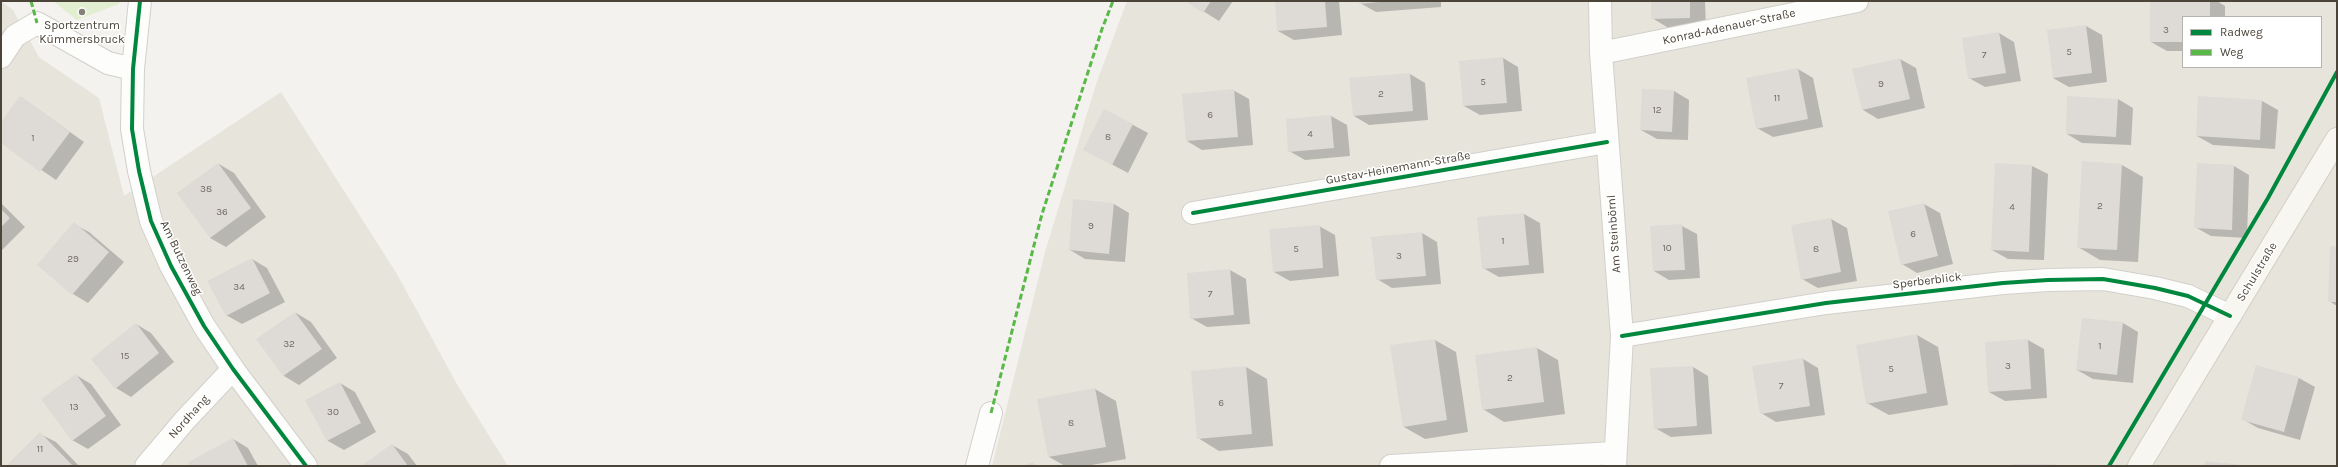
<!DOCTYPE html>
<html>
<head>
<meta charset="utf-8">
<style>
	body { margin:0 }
	#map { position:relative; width:2338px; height:467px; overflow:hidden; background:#f4f2ee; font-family:Karla,sans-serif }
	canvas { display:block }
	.frame { position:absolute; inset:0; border:2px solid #4b4439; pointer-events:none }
	.legend { position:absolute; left:2182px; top:16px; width:140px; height:52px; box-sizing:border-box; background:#fff; border:1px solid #b7b4b0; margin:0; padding:5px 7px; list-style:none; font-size:12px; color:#4b4439 }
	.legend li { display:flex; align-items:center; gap:8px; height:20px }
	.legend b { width:20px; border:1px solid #b7b4b0 }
</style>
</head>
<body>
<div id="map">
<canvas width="2338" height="467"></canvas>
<div class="frame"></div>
<ul class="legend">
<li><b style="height:5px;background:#00873e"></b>Radweg</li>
<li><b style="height:5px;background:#58b947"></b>Weg</li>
</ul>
</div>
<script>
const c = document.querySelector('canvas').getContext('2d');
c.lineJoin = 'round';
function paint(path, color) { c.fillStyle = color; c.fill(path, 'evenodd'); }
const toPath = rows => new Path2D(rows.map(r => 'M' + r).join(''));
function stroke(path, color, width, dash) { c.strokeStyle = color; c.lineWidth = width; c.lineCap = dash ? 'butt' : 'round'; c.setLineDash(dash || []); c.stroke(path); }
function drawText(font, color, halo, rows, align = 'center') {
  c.font = font + ' Karla,sans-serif'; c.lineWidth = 3; c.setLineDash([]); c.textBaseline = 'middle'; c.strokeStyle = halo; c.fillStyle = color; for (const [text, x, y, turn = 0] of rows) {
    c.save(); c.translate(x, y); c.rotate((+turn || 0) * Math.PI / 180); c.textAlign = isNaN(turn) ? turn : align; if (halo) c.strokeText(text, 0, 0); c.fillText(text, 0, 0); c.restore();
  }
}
const residential = toPath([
	[1,1,13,10,39,57,99,98,124,196,281,92,397,274,458,386,508,466,1,466],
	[1127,1,2337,1,2337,466,992,466,1045,252,1096,84],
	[2183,17,2321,17,2321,67,2183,67]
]);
const green = toPath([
	[53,1,120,1,119,4,77,20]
]);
const shadow = toPath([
	[1187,1,1233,1,1219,21],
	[1276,1,1339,1,1342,35,1294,40,1278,31],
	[1360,1,1441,1,1441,7,1376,12,1360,3],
	[1652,1,1705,1,1706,27,1667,27,1652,18],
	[2151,1,2217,1,2225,6,2225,17,2183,17,2183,51,2167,51,2151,42],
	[2086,26,2102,35,2107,82,2069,87,2053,78],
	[1999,33,2014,42,2021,81,1985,87,1969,78],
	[1503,58,1518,67,1522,111,1480,115,1464,106],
	[1900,59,1916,68,1925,108,1878,119,1863,110,1853,70],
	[1798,69,1813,78,1823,127,1773,137,1757,128],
	[1410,74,1425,83,1428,120,1369,125,1354,116],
	[1233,90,1249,99,1253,145,1202,150,1187,141],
	[1674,91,1689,100,1688,140,1657,139,1641,130],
	[21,97,84,142,56,180,1,142,1,124],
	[2199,98,2262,101,2278,110,2275,149,2213,145,2197,136],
	[2118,99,2133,108,2131,145,2082,143,2067,134],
	[1105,110,1148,133,1128,173,1100,158],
	[1331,116,1347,125,1350,156,1305,160,1289,151,1287,120],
	[2083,163,2122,165,2143,177,2138,262,2100,260,2078,247],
	[219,164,234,173,266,217,226,247,210,238],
	[1996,164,2032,166,2048,174,2044,260,2008,259,1992,250],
	[2234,166,2249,175,2247,238,2211,236,2195,227],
	[1,203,25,227,1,251],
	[1114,204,1129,213,1125,262,1085,259,1070,250],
	[1924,204,1940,213,1953,264,1917,273,1902,264,1889,212],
	[1524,214,1540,223,1544,273,1499,277,1483,268],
	[1831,219,1847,228,1857,281,1818,288,1802,279,1792,226],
	[74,224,89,232,124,262,88,303,73,294,39,265],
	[1319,226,1335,235,1339,276,1290,281,1274,272],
	[1682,226,1697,234,1700,278,1669,280,1654,271],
	[1422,233,1437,242,1441,284,1392,288,1377,279],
	[2337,248,2337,306,2329,301],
	[252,259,267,268,285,302,242,324,226,315],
	[1230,270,1246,279,1250,324,1207,327,1191,318,1188,274],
	[296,313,311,322,337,358,299,385,284,376],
	[2083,319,2123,323,2138,332,2133,383,2093,379,2077,370],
	[136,324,151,333,174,362,131,397,116,388],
	[1917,335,1938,347,1948,405,1889,415,1867,403],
	[1435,340,1456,352,1468,432,1425,439,1404,427],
	[2028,340,2044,349,2047,398,2005,401,1989,392,1986,343],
	[1537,348,1558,360,1565,414,1504,422,1483,409],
	[1803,359,1818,368,1825,415,1776,422,1761,413],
	[2257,366,2299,378,2315,387,2300,440,2258,428,2242,419],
	[1246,367,1267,379,1273,446,1219,451,1198,438],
	[1693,367,1708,376,1712,434,1671,437,1655,428],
	[76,375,91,384,121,425,88,449,72,440],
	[340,383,355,392,376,432,344,450,328,441,307,401],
	[1095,389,1116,401,1126,459,1086,466,1065,466,1049,457],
	[40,434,56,442,79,466,7,466],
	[233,439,248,448,258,466,191,466],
	[392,445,408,454,417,466,363,466]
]);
const building = toPath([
	[1185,1,1211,1,1203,13],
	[1275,1,1325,1,1327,27,1277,31],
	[1359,1,1379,1,1379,2,1359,4],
	[1651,1,1690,1,1690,18,1651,19],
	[2150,1,2210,1,2210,17,2183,17,2183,42,2150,42],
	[2086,25,2092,73,2053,78,2047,30],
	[1999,32,2006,73,1968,79,1962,38],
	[1503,57,1507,103,1463,106,1459,61],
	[1900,58,1910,99,1862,110,1852,69],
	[1798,68,1808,119,1756,129,1746,78],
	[1410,73,1413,111,1353,116,1349,78],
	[1234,89,1238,137,1186,141,1182,94],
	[1642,89,1674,90,1672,132,1640,130],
	[20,96,70,132,40,172,1,143,1,122],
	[2067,96,2118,99,2116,137,2066,134],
	[2198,96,2262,100,2260,140,2196,136],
	[1104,109,1133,124,1112,165,1083,150],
	[1331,115,1334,148,1288,152,1286,119],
	[2082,161,2122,164,2117,250,2077,248],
	[218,163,251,208,210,238,177,193],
	[1995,163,2032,165,2029,252,1991,250],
	[2197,163,2234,165,2232,230,2194,228],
	[1073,199,1114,203,1109,254,1069,250],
	[1924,203,1938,256,1901,265,1888,211],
	[1,209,10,218,1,227],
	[1524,213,1529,265,1482,269,1477,217],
	[1831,218,1841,272,1801,280,1791,225],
	[74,222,109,252,72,295,37,265],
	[1682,224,1685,270,1653,271,1650,226],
	[1320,225,1323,268,1273,272,1269,229],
	[1422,232,1426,276,1376,280,1371,237],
	[2330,246,2337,247,2337,302,2328,302],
	[252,258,270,293,226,316,207,281],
	[1230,269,1234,315,1190,319,1187,273],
	[295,312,322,349,283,376,256,339],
	[2082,318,2123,322,2117,375,2076,370],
	[136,323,159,353,115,389,91,359],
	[1917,334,1927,393,1866,404,1856,345],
	[1435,339,1447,420,1403,427,1390,345],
	[2028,339,2031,389,1988,392,1985,342],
	[1537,347,1544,402,1482,410,1475,355],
	[1803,358,1810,406,1760,414,1752,366],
	[2256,365,2299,377,2284,432,2241,420],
	[1246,366,1252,434,1197,439,1191,371],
	[1693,366,1697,426,1654,429,1650,368],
	[76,374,106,416,72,441,41,399],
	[340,382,361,423,327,441,305,400],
	[1095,388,1106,447,1048,457,1037,399],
	[40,432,73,466,6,466],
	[233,438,248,466,190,466,188,462],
	[392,444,408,466,361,466],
	[2205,461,2243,465,2243,466,2204,466],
	[1034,462,1035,466,1022,466],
	[2012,464,2055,464,2055,466,2012,466]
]);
const street = toPath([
	[140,1,133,69,132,129,139,171,151,221,171,266,204,326,233,369,306,466],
	[1600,1,1601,53,1622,336,1615,466],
	[1601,53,1857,1],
	[1,57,15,36,37,23,108,63,133,69],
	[1193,213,1607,142],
	[1622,336,1826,303,2003,283,2048,280,2103,279,2155,288,2188,296,2230,316],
	[146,466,185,420,233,369],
	[977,466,991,413],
	[1391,466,1614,453]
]);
const secondary = toPath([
	[2139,466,2337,139]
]);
const quiet = toPath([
	[31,1,37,23],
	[991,413,1042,214,1102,29,1113,1]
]);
const cycleway = toPath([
	[140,1,133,69,132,129,139,171,151,221,171,266,204,326,233,369,306,466],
	[1193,213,1607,142],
	[1622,336,1826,303,2003,283,2048,280,2103,279,2155,288,2188,296,2230,316],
	[2109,466,2268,198,2337,72]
]);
const markers = [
	[82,12,4,"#868178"]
];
const numberNames = [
	["3",2166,30],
	["5",2069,52],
	["7",1984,55],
	["5",1483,82],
	["9",1881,84],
	["2",1381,94],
	["11",1777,98],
	["12",1657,110],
	["6",1210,115],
	["4",1310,134],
	["8",1108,137],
	["1",33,138],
	["38",206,189],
	["2",2100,206],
	["4",2012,207],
	["36",222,212],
	["9",1091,226],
	["6",1913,234],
	["1",1503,241],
	["10",1667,248],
	["5",1296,249],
	["8",1816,249],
	["3",1399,256],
	["29",73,259],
	["34",239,287],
	["7",1210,294],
	["32",289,344],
	["1",2100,346],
	["15",125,356],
	["3",2008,366],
	["5",1891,369],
	["2",1510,378],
	["7",1781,386],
	["6",1221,403],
	["13",74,407],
	["30",333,412],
	["8",1071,423],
	["11",40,449]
];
const poiNames = [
	["Sportzentrum",82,26],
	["Kümmersbruck",82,40]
];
const streetNames = [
	["Konrad-Adenauer-Straße",1729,27,-12],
	["Gustav-Heinemann-Straße",1398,168,-10],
	["Am Steinbörnl",1614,234,-94],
	["Am Butzenweg",181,258,64],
	["Schulstraße",2257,272,-59],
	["Sperberblick",1927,281,-7],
	["Nordhang",189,417,-48]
];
paint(residential, '#e7e4dc');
paint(green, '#e1eecf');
paint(shadow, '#0003');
paint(building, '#dedbd6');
stroke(street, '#d2d0cb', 24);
stroke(secondary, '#d3cfc5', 24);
stroke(street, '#fdfdfc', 22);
stroke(secondary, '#f7f6f1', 22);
stroke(quiet, '#58b947', 3, [6, 3]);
stroke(cycleway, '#00873e', 4);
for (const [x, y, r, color] of markers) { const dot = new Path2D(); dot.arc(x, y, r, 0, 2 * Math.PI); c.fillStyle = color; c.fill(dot); stroke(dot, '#fff', 1.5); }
drawText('10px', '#706a61', null, numberNames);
drawText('12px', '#4b4439', '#fff', poiNames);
drawText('12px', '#4b4439', '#fff', streetNames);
</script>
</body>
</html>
